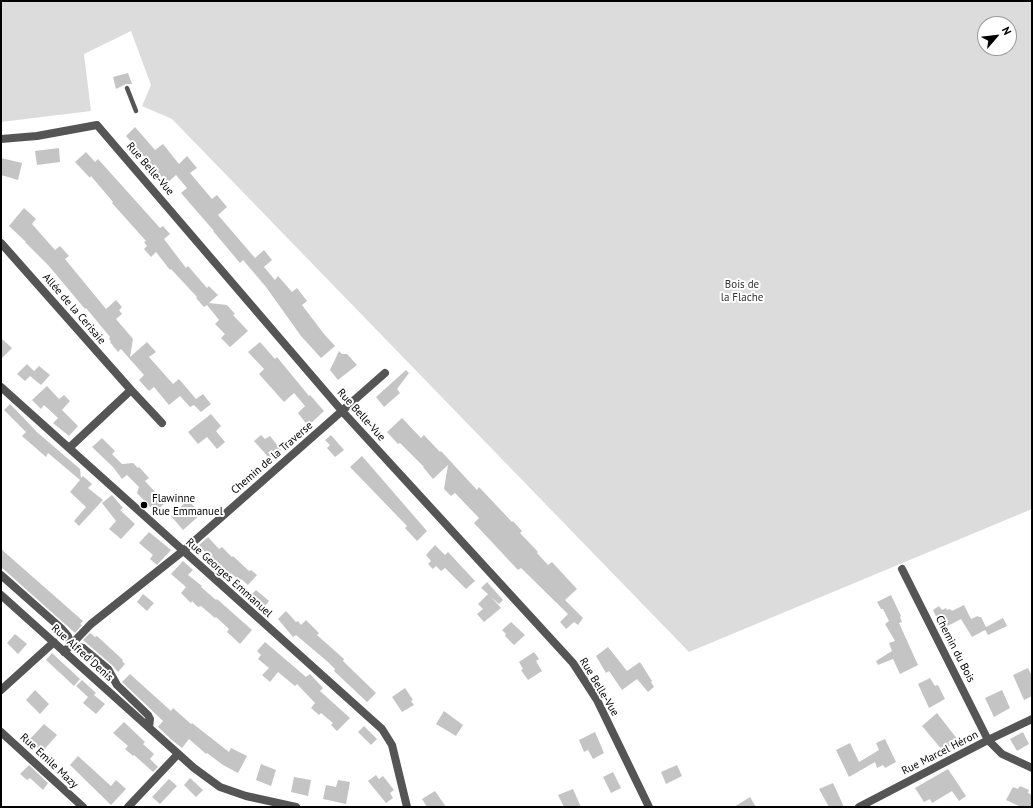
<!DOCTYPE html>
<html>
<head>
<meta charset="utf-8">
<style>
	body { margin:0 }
	#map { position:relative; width:1033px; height:808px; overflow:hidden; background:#fff; font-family:"PT Sans",sans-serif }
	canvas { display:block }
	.frame { position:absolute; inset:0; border:2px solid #000; pointer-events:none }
	.north { position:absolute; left:977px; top:16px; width:40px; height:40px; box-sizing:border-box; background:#fff; border:1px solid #999; border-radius:50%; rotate:62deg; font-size:11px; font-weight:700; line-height:16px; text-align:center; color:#000 }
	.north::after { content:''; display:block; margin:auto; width:14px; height:18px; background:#000; clip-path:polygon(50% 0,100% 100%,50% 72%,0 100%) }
</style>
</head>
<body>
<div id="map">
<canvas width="1033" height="808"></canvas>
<div class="frame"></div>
<div class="north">N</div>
</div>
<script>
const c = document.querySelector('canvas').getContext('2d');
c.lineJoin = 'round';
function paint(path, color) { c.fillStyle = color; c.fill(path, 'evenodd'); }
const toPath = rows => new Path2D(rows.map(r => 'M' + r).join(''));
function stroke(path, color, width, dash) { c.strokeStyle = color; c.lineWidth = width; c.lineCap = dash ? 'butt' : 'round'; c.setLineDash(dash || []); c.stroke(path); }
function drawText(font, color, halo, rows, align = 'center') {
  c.font = font + ' "PT Sans",sans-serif'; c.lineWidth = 4; c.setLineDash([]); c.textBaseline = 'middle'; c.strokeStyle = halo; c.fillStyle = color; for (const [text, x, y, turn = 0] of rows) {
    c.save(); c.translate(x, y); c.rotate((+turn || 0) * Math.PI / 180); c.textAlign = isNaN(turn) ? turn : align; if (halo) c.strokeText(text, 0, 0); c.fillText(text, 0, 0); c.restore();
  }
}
const green = toPath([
	[1,1,1032,1,1032,509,689,652,172,119,142,106,151,85,131,31,84,54,91,111,1,122],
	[985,24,1009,24,1009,48,985,48]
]);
const building = toPath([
	[128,73,132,84,126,84,116,89,113,77],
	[135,127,155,150,163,144,179,164,187,156,197,168,190,173,212,199,217,195,227,207,218,215,255,258,264,250,272,260,264,267,275,280,278,276,292,292,297,288,307,301,302,305,324,334,335,346,321,358,301,336,266,287,243,260,240,263,213,231,214,231,181,193,187,188,176,175,167,183,126,136],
	[59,148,60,162,37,165,35,151],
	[86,152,95,162,98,159,160,228,163,226,170,234,164,239,186,268,188,266,207,288,209,286,218,295,209,303,227,305,235,314,233,315,248,331,230,347,221,338,225,334,215,324,219,320,207,305,204,307,196,298,197,297,171,269,170,270,156,252,151,257,144,249,147,246,144,242,146,241,112,203,113,202,91,176,90,178,75,162],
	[1,158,22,163,18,180,1,175],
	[24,208,36,219,32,224,55,250,60,246,69,256,65,259,106,309,116,300,122,307,119,310,122,314,116,319,133,339,130,357,147,342,156,352,149,357,173,384,179,379,196,399,203,394,211,404,201,412,194,405,190,407,180,396,169,405,154,387,149,391,139,380,144,375,121,349,118,352,110,342,111,341,109,339,110,337,86,308,85,309,48,265,25,242,26,242,9,226],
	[1,338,12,348,1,359],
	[260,342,275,359,277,357,309,396,310,395,324,411,308,426,298,413,305,406,294,393,284,402,259,374,264,369,248,352],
	[339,351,342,354,347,354,357,365,338,380,330,370],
	[27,364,34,371,39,366,50,375,41,385,30,376,25,381,17,374],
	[406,370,409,373,397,389,400,393,384,407,376,397],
	[47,386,59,399,64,395,70,401,62,410,78,426,69,436,53,423,58,418,44,405,41,409,32,400],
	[10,404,38,433,80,469,81,478,83,476,92,484,88,488,103,500,79,526,74,521,86,507,70,492,80,480,48,453,46,457,22,436,26,432,4,410],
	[211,414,221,426,216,431,225,442,217,449,207,437,198,444,188,432],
	[402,418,421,438,424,435,440,452,441,451,477,490,479,487,512,522,513,521,522,531,520,533,538,552,537,553,548,565,552,562,577,589,565,600,583,618,578,625,574,622,566,629,560,622,568,614,521,568,518,570,474,523,479,518,455,493,451,496,444,489,448,465,433,479,423,467,424,467,400,443,398,444,387,432],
	[261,435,265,439,270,436,281,450,270,459,254,441],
	[331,435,344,450,335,457,327,448,330,445,325,440],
	[102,438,115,451,112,454,122,464,133,463,138,468,139,467,149,478,145,481,165,503,155,512,137,493,139,487,127,475,122,479,113,467,92,447],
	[362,456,427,531,417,541,405,528,407,526,350,467],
	[112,495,123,508,120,510,135,524,121,539,109,529,116,521,102,503],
	[188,500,201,514,183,530,171,516],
	[149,532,171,550,157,565,150,559,153,555,139,543],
	[208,537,219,549,222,547,232,557,233,556,249,571,251,570,257,575,248,585,241,579,240,581,231,573,229,576,217,565,215,567,208,560,210,558,199,545],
	[435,545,445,555,448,552,475,581,466,589,445,568,441,571,436,566,433,569,428,564,431,561,426,555],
	[1,549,83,621,80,624,82,625,75,633,1,567],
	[183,561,193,570,188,575,202,586,201,587,216,600,217,599,252,630,240,644,227,632,229,629,216,617,215,618,201,606,198,607,192,601,191,603,181,593,186,587,171,574],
	[487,582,503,600,499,604,491,597,501,608,484,622,477,614,483,609,478,604,488,594,481,588],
	[256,590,269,601,262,610,248,598],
	[143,594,154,603,147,611,137,602],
	[891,595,901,616,900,617,902,622,899,623,918,665,900,674,893,659,878,665,876,661,892,651,889,643,895,641,885,624,889,621,883,609,881,609,877,602],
	[964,605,971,619,978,616,979,617,981,617,986,627,1003,618,1007,626,988,635,985,630,972,637,961,619,942,629,933,610,939,606,942,610,946,608,947,610,950,609,952,611],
	[286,611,296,622,298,621,301,625,306,620,319,633,317,635,344,659,343,661,376,693,367,702,334,671,335,669,328,662,296,635,293,637,278,619],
	[511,622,525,635,514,645,505,636,506,634,502,630],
	[90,633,95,637,97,636,123,660,122,661,125,664,118,672,112,665,83,640],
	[15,634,27,644,18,654,7,643],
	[265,642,306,677,310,674,323,688,320,691,350,718,337,731,331,725,333,723,321,713,319,715,311,708,315,703,297,684,295,686,278,672,270,682,262,675,269,668,258,659,261,655,257,651],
	[608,647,627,671,640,662,652,681,651,682,654,687,648,692,637,679,622,690,609,671,606,673,596,656],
	[534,652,539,659,536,661,542,671,528,680,521,670,523,669,519,662],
	[52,653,80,679,74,686,46,660],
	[1028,668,1032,676,1032,696,1024,700,1013,675],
	[130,674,171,711,173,708,191,724,192,723,229,752,231,748,247,756,238,773,223,765,207,753,206,754,189,739,182,748,173,741,158,727,163,721,122,682],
	[930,678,935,686,938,685,945,699,929,708,918,684],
	[82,680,96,693,94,695,105,704,96,714,83,703,88,697,76,686],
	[405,688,413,700,411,701,414,705,402,712,392,697],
	[35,690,49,704,40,714,26,700],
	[1002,690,1010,708,994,717,985,698],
	[444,711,463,725,456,736,436,724],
	[937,713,958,740,943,751,922,726],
	[124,722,145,742,143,744,154,754,150,759,158,767,153,772,134,755,133,756,125,749,128,746,113,733],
	[44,724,57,735,42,752,29,740],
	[364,726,377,739,371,745,358,732],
	[595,732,604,753,593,759,588,750,584,752,579,740],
	[1023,732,1029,744,1017,751,1010,739],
	[885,739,896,762,885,768,883,765,877,768,875,762,849,777,836,750,850,743,859,762,879,750,876,743],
	[78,756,111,786,116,780,126,789,111,805,70,765],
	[261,764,276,770,271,786,256,780],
	[29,765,48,783,43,790,30,778,27,780,20,774],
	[677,765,682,776,666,784,661,772],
	[948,769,966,796,959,801,952,791,932,803,930,799,924,802,915,788],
	[613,772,621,788,611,793,603,777],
	[376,775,379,779,383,776,394,790,390,793,393,798,386,803,368,781],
	[294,777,311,780,308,796,291,792],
	[190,778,203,790,196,797,184,785],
	[169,779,177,786,160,804,152,797],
	[338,780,350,782,346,804,323,799,326,785,336,787],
	[833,783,844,807,829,807,819,789],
	[1020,786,1029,790,1028,793,1032,795,1032,807,1021,807,1006,800,1013,787,1018,789],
	[573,789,581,807,564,807,558,795],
	[435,791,446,807,427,807,422,799],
	[750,797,756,807,734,807]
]);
const lane = toPath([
	[127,88,136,111]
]);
const street = toPath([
	[1,139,37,136,97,125,342,411,573,663,597,700,649,807],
	[1,243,131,390,162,423],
	[1,387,382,729,392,745,407,807],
	[69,448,131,390],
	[902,569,988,740,1002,754,1032,768],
	[1,575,62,629,68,636,71,645,83,648,108,669,117,685,148,715,150,719,149,727],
	[1,595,194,768,220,787,246,796,296,807],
	[64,652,91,624,183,551,385,373],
	[1,690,54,642],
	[1,732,83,807],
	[128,807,178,754],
	[859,807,988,740,1032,719]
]);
const markers = [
	[144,505,4,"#000"]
];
const streetNames = [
	["Rue Belle-Vue",150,169,49],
	["Allée de la Cerisaie",74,309,49],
	["Rue Belle-Vue",361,415,48],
	["Chemin de la Traverse",272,458,-41],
	["Rue Georges Emmanuel",229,578,42],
	["Chemin du Bois",955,649,63],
	["Rue Alfred Denis",82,653,42],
	["Rue Belle-Vue",599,687,59],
	["Rue Marcel Héron",940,753,-27],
	["Rue Emile Mazy",49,761,43]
];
const parkNames = [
	["Bois de",742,285],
	["la Flache",742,298]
];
const poiNames = [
	["Flawinne",152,499],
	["Rue Emmanuel",152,512]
];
paint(green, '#dcdcdc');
paint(building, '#c4c4c4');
stroke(lane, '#555', 4.5);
stroke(street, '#555', 8);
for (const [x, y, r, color] of markers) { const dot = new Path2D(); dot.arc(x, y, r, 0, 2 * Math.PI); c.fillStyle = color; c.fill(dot); stroke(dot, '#fff', 1.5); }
drawText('11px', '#000', '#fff', streetNames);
drawText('11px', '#333', '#fff', parkNames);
drawText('11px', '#000', '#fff', poiNames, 'left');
</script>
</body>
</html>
